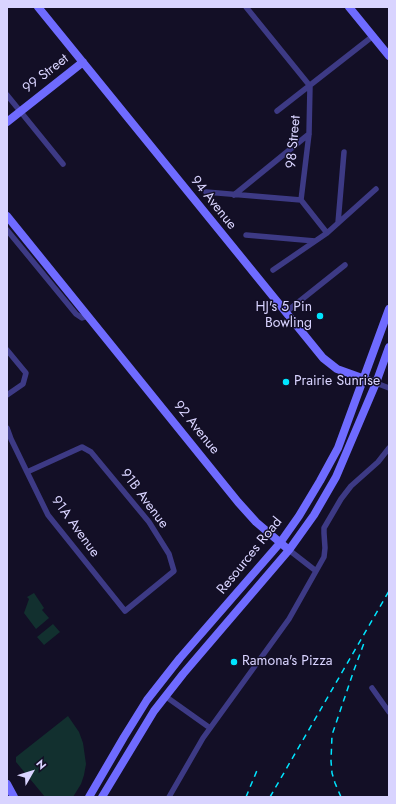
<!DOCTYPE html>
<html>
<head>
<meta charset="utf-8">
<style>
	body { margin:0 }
	#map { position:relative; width:396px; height:804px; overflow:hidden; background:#130f26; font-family:Jost,sans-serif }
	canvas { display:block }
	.frame { position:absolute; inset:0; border:8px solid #d9d4ff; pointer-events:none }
	.north { position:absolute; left:12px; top:752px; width:40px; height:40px; -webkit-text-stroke:3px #130f26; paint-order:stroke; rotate:51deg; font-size:11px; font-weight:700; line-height:16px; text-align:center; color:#d9d4ff }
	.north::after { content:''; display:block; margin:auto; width:14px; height:18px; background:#d9d4ff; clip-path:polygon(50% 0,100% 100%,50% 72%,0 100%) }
</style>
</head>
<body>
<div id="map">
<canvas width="396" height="804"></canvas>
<div class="frame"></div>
<div class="north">N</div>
</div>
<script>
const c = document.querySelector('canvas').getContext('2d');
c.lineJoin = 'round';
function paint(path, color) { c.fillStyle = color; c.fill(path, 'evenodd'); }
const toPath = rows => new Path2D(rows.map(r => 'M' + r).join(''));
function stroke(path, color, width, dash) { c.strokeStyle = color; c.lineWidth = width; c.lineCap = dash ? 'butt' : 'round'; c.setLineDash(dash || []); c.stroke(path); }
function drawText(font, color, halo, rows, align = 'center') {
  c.font = font + ' Jost,sans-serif'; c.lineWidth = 3; c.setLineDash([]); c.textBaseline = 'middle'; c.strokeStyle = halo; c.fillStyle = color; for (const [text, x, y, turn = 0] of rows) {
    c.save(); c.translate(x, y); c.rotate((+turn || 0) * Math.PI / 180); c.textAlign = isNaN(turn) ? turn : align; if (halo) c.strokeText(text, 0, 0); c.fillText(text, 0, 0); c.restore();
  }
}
const green = toPath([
	[34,593,44,608,42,610,49,618,36,629,24,613,29,599,27,597],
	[53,624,60,632,44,645,37,637],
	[68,716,79,732,83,743,86,764,84,775,81,784,73,797,45,797,16,762,16,757]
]);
const street = toPath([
	[246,7,310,86],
	[7,95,63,164],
	[277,111,373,36],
	[206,192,301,200,327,233],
	[234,195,309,134],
	[301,200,309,134,310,86],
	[338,223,344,152],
	[7,230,76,314,82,318,88,316],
	[246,235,315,241],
	[273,270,327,233,376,189],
	[286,312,345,265],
	[7,350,26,373,23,384,7,395],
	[376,383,389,388],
	[7,428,11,439,27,472,48,515,125,611,174,571,169,554,149,522,91,452,82,447,27,472],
	[289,550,316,571],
	[372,688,389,712],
	[165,696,210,728],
	[169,797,203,738,289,619,324,557,325,548,324,533,324,528,341,499,351,486,378,462,389,448]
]);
const secondary = toPath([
	[38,7,323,358,337,369,376,383],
	[349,7,389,56],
	[7,122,83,62],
	[7,216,238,502,256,522,289,550],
	[7,784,14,797],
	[89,797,124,737,147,700,180,658,280,543,299,516,320,481,338,448,389,309],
	[102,797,154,711,183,674,289,550,314,515,336,477,376,383,389,347]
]);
const rail = toPath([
	[246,797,258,768],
	[270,797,389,591],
	[341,797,335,783,332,773,331,761,332,735,354,670,364,643]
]);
const markers = [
	[320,316,4,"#00e5ff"],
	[286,382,4,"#00e5ff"],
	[234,662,4,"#00e5ff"]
];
const streetNames = [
	["99 Street",46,74,-38],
	["98 Street",294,142,-85],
	["94 Avenue",213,203,51],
	["92 Avenue",196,428,51],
	["91B Avenue",144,499,53],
	["91A Avenue",75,527,54],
	["Resources Road",250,556,-51]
];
const poiNames = [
	["HJ's 5 Pin",312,308,"right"],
	["Bowling",312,324,"right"],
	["Prairie Sunrise",294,382],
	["Ramona's Pizza",242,662]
];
paint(green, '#12302f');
stroke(street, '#3d3a85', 5.5);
stroke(secondary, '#6f6bff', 8);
stroke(rail, '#00e5ff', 1.5, [6, 5]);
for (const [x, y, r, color] of markers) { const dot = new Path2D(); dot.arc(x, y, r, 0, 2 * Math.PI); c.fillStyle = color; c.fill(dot); stroke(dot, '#130f26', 1.5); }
drawText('14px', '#d9d4ff', '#130f26', streetNames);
drawText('14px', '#d9d4ff', '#130f26', poiNames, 'left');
</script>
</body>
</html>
